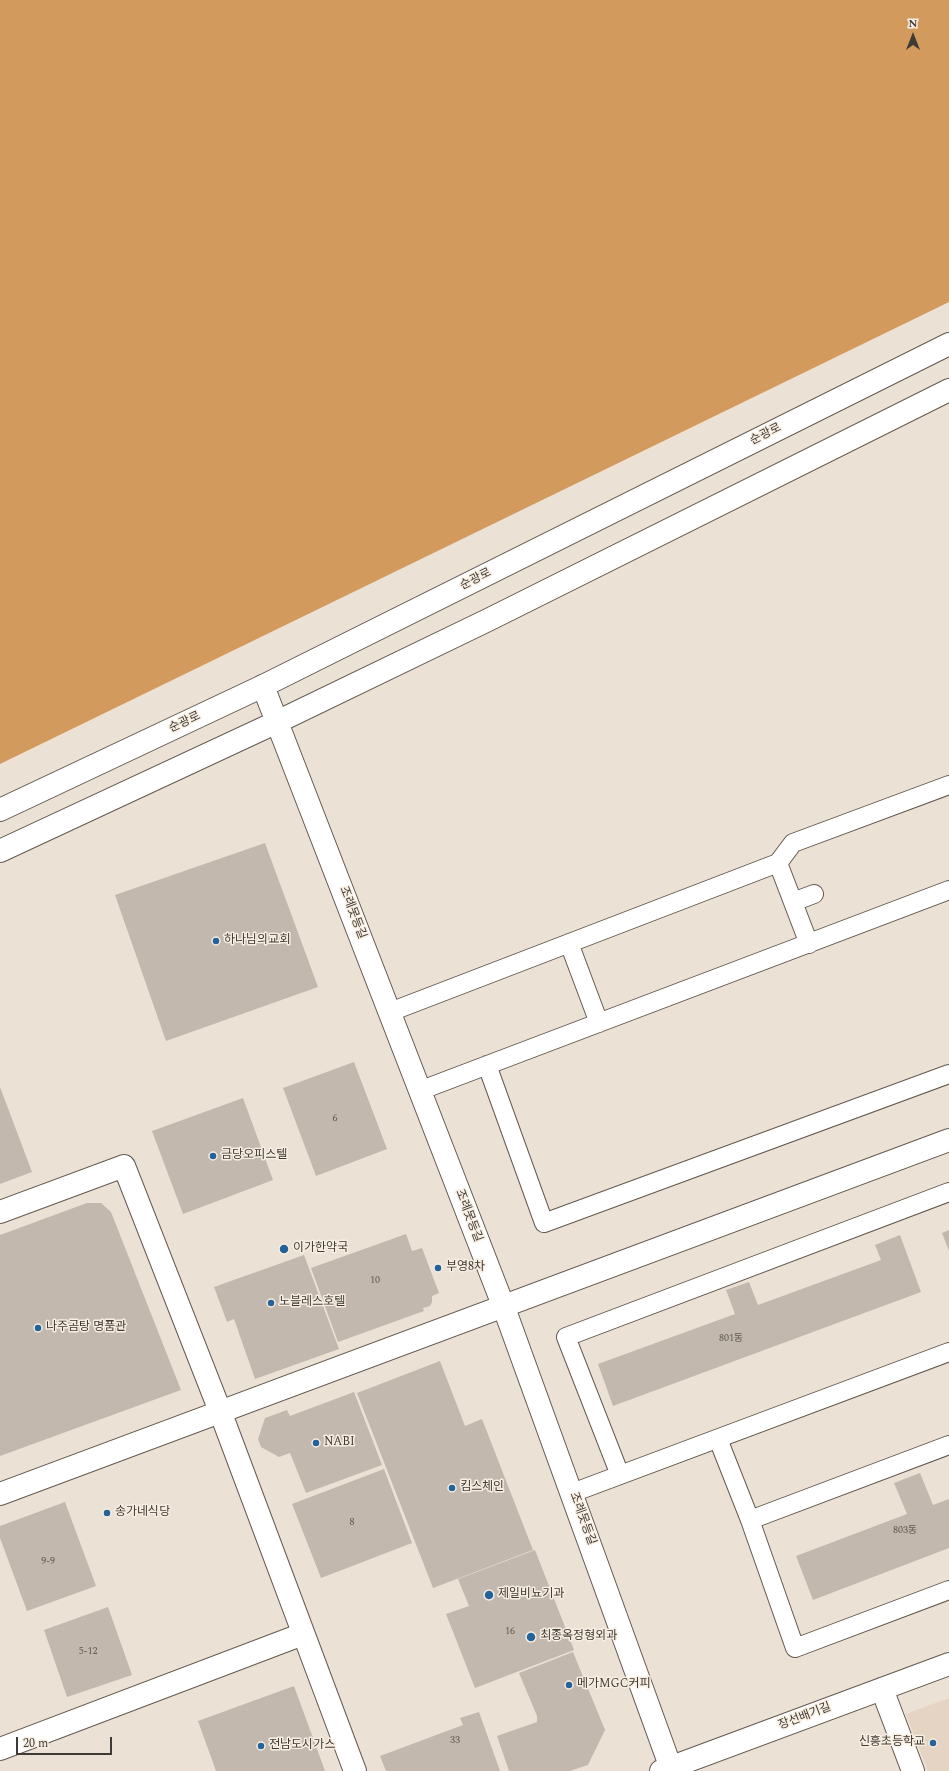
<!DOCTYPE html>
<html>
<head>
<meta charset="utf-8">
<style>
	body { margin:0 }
	#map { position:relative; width:949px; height:1771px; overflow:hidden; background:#ece1d5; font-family:Spectral,serif }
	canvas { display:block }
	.north { position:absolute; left:893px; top:16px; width:40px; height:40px; -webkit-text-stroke:3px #f9eee2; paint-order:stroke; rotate:0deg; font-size:11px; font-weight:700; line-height:16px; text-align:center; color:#3e3a35 }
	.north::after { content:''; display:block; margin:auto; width:14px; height:18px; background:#3e3a35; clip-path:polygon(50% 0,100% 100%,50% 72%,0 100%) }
	.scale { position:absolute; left:16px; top:1737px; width:96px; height:18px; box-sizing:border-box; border:2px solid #3e3a35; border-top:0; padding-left:5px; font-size:12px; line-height:14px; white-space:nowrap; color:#3e3a35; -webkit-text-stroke:3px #f9eee2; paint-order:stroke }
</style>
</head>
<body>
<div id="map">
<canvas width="949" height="1771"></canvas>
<div class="north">N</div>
<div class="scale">20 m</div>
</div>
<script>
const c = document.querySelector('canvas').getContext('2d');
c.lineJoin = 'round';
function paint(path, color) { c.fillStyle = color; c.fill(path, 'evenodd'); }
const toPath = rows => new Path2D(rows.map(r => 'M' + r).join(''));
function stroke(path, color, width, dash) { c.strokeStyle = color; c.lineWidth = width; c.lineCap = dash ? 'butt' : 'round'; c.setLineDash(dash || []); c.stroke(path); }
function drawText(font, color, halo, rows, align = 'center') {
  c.font = font + ' Spectral,"Noto Sans KR",serif'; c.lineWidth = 3; c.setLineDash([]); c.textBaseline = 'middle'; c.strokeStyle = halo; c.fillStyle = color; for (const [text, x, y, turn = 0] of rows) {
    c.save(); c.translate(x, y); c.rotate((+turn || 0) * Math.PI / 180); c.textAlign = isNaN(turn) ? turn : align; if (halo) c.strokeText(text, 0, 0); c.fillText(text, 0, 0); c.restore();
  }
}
const built = toPath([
	[949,1698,949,1771,928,1771,906,1714]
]);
const forest = toPath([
	[0,0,949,0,949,302,0,764]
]);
const building = toPath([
	[265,843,318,987,166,1041,115,895],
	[354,1062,387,1149,316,1176,283,1088],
	[0,1087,32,1172,0,1184],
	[243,1098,273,1180,183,1214,152,1131],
	[87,1203,101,1203,111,1212,181,1390,0,1456,0,1235],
	[949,1230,949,1251,942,1233],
	[406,1234,412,1251,422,1248,439,1293,432,1296,432,1302,430,1306,423,1308,424,1311,338,1342,311,1268],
	[900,1235,921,1292,613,1406,598,1364,735,1314,726,1290,749,1282,758,1305,881,1260,875,1245],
	[304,1255,339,1349,255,1379,234,1319,227,1322,214,1287],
	[440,1361,465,1426,482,1419,533,1550,433,1588,357,1393],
	[354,1392,382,1465,306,1493,290,1453,279,1457,261,1447,258,1439,265,1418,287,1410,290,1416],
	[384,1469,412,1543,321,1578,292,1504],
	[920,1473,933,1505,949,1499,949,1548,813,1600,796,1556,907,1514,894,1483],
	[65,1502,96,1586,27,1611,0,1538,0,1526],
	[535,1550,574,1650,475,1688,446,1614,469,1606,458,1579],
	[108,1607,132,1675,67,1697,44,1630],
	[573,1652,605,1730,588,1765,570,1771,509,1771,497,1736,537,1722,537,1716,519,1673],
	[294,1686,325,1771,216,1771,198,1721],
	[479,1712,500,1771,386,1771,380,1756,463,1725,460,1718]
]);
const lane = toPath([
	[778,863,809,944],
	[793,902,814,894],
	[569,943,599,1023],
	[390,1012,778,863,793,843,949,785],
	[487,1065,544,1223,949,1074],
	[419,1091,949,890],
	[718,1439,750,1520,949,1445],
	[620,1475,566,1337,949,1192],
	[572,1493,949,1352],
	[750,1520,795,1648,949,1590]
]);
const street = toPath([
	[0,1212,124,1166,220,1411,355,1771],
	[0,1494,949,1140],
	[882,1689,913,1771],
	[0,1749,303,1634]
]);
const secondary = toPath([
	[263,686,503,1305,672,1771],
	[661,1771,949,1664]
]);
const primary = toPath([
	[0,810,263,686,949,344],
	[0,851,277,722,488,620,949,390]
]);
const markers = [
	[216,941,4,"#236399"],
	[213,1156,4,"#236399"],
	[284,1249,5,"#236399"],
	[438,1268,4,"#236399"],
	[271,1303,4,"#236399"],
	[38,1328,4,"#236399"],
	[316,1443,4,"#236399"],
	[452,1488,4,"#236399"],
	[107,1513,4,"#236399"],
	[489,1595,5,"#236399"],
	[531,1637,5,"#236399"],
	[569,1685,4,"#236399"],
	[933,1743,4,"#236399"],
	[261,1746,4,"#236399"]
];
const numberNames = [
	["6",335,1119],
	["10",375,1281],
	["801동",731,1339],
	["8",352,1523],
	["803동",905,1531],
	["9-9",48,1562],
	["16",510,1632],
	["5-12",88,1652],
	["33",455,1741]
];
const streetNames = [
	["순광로",766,435,-27],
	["순광로",476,580,-27],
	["순광로",185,723,-25],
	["조례못등길",352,913,69],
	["조례못등길",468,1216,69],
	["조례못등길",582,1519,70],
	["장선배기길",805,1717,-21]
];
const poiNames = [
	["하나님의교회",224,941],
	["금당오피스텔",221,1156],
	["이가한약국",293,1249],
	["부영8차",446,1268],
	["노블레스호텔",279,1303],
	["나주곰탕 명품관",46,1328],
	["NABI",324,1443],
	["킴스체인",460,1488],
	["송가네식당",115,1513],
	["제일비뇨기과",498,1595],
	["최종옥정형외과",540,1637],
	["메가MGC커피",577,1685],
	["신흥초등학교",925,1743,"right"],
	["전남도시가스",269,1746]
];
paint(built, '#e5d4c3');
paint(forest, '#d29a5d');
paint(building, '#c3b8ad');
stroke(lane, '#63594f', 20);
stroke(street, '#63594f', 24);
stroke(secondary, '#63594f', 24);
stroke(primary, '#63594f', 24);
stroke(lane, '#fff', 18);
stroke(street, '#fff', 22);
stroke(secondary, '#fff', 22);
stroke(primary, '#fff', 22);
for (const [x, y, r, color] of markers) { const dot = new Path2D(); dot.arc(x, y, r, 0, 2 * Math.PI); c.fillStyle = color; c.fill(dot); stroke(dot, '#f9eee2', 1.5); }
drawText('10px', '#5f5a53', null, numberNames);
drawText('12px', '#3e3a35', '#f9eee2', streetNames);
drawText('12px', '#3e3a35', '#f9eee2', poiNames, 'left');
</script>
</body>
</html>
